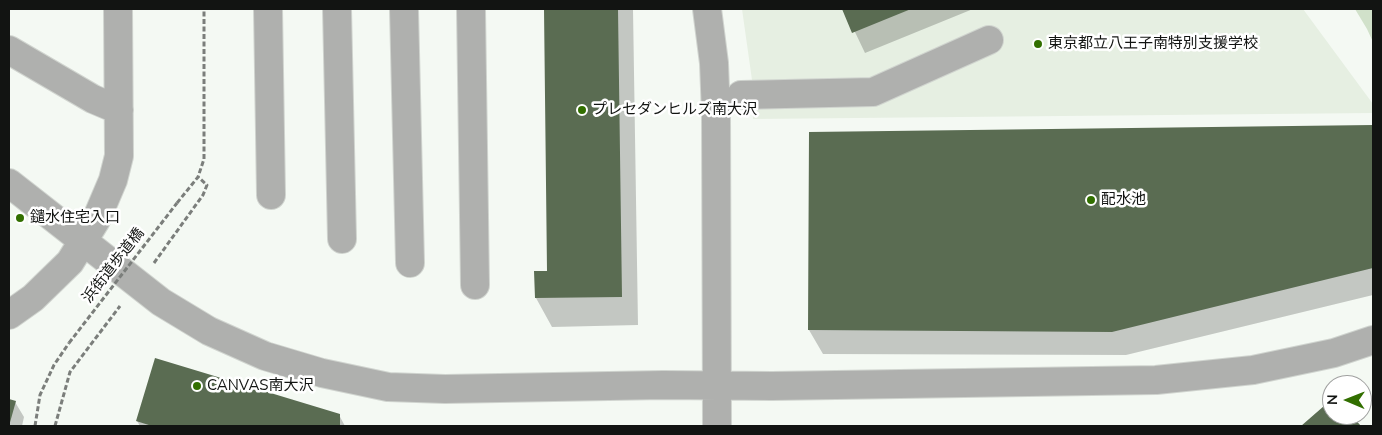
<!DOCTYPE html>
<html>
<head>
<meta charset="utf-8">
<style>
	body { margin:0 }
	#map { position:relative; width:1382px; height:435px; overflow:hidden; background:#f4f9f3; font-family:"Nunito Sans",sans-serif }
	canvas { display:block }
	.frame { position:absolute; inset:0; border:10px solid #121412; pointer-events:none }
	.north { position:absolute; left:1322px; top:375px; width:50px; height:50px; box-sizing:border-box; background:#fff; border:1px solid #a0a1a0; border-radius:50%; rotate:271deg; font-size:14px; font-weight:700; line-height:20px; text-align:center; color:#121412 }
	.north::after { content:''; display:block; margin:auto; width:18px; height:22px; background:#326f00; clip-path:polygon(50% 0,100% 100%,50% 72%,0 100%) }
</style>
</head>
<body>
<div id="map">
<canvas width="1382" height="435"></canvas>
<div class="frame"></div>
<div class="north">N</div>
</div>
<script>
const c = document.querySelector('canvas').getContext('2d');
c.lineJoin = 'round';
function paint(path, color) { c.fillStyle = color; c.fill(path, 'evenodd'); }
const toPath = rows => new Path2D(rows.map(r => 'M' + r).join(''));
function stroke(path, color, width, dash) { c.strokeStyle = color; c.lineWidth = width; c.lineCap = dash ? 'butt' : 'round'; c.setLineDash(dash || []); c.stroke(path); }
function drawText(font, color, halo, rows, align = 'center') {
  c.font = font + ' "Nunito Sans","Noto Sans JP",sans-serif'; c.lineWidth = 5; c.setLineDash([]); c.textBaseline = 'middle'; c.strokeStyle = halo; c.fillStyle = color; for (const [text, x, y, turn = 0] of rows) {
    c.save(); c.translate(x, y); c.rotate((+turn || 0) * Math.PI / 180); c.textAlign = isNaN(turn) ? turn : align; if (halo) c.strokeText(text, 0, 0); c.fillText(text, 0, 0); c.restore();
  }
}
const built = toPath([
	[742,9,1303,9,1373,104,1373,113,753,119,752,80]
]);
const green = toPath([
	[1355,9,1373,9,1373,42,1367,29]
]);
const shadow = toPath([
	[545,9,633,9,638,325,552,327,536,298,536,273,548,272],
	[844,9,973,9,865,53],
	[1373,126,1373,295,1126,355,823,354,809,330,811,133],
	[9,400,15,402,24,417,22,426,9,426],
	[1332,401,1332,415,1349,415,1359,426,1302,426],
	[339,415,345,426,140,426,137,421]
]);
const building = toPath([
	[544,9,618,9,622,297,535,298,534,271,547,271],
	[842,9,911,9,852,33],
	[1373,125,1373,268,1112,332,808,330,809,132],
	[155,358,340,414,340,426,152,426,136,421],
	[9,399,16,401,9,426],
	[1332,399,1332,415,1351,415,1361,426,1301,426]
]);
const path = toPath([
	[177,203,198,177,204,159,204,9],
	[154,263,203,195,207,185,198,177],
	[35,426,40,395,54,365,69,343],
	[55,426,70,372,120,306]
]);
const minor = toPath([
	[268,9,271,195],
	[337,9,342,239],
	[404,9,410,263],
	[471,9,475,285],
	[707,9,714,63,716,114,717,426],
	[9,50,93,99,119,110],
	[741,95,873,92,989,40],
	[9,183,161,302,209,331,265,356,322,373,388,387,445,389,663,385,772,386,1156,380,1253,370,1334,353,1373,340],
	[9,315,33,298,70,262,96,220,113,180,119,156,118,9]
]);
const pathBridge = toPath([
	[69,343,177,203]
]);
const markers = [
	[1038,44,5,"#326f00"],
	[582,110,5,"#326f00"],
	[1091,200,5,"#326f00"],
	[20,218,5,"#326f00"],
	[197,386,5,"#326f00"]
];
const poiNames = [
	["東京都立八王子南特別支援学校",1048,44],
	["プレセダンヒルズ南大沢",592,110],
	["配水池",1101,200],
	["鑓水住宅入口",30,218],
	["CANVAS南大沢",207,386]
];
const streetNames = [
	["浜街道歩道橋",114,266,-52]
];
paint(built, '#e6efe2');
paint(green, '#d1e1ca');
paint(shadow, '#0003');
paint(building, '#5a6c52');
stroke(minor, '#d0d4cf', 30);
stroke(path, '#7b7e7b', 3, [5, 2.5]);
stroke(minor, '#afb0ae', 28);
stroke(pathBridge, '#7b7e7b', 3, [5, 2.5]);
for (const [x, y, r, color] of markers) { const dot = new Path2D(); dot.arc(x, y, r, 0, 2 * Math.PI); c.fillStyle = color; c.fill(dot); stroke(dot, '#fff', 2); }
drawText('15px', '#121412', '#fff', poiNames, 'left');
drawText('15px', '#121412', '#fff', streetNames);
</script>
</body>
</html>
